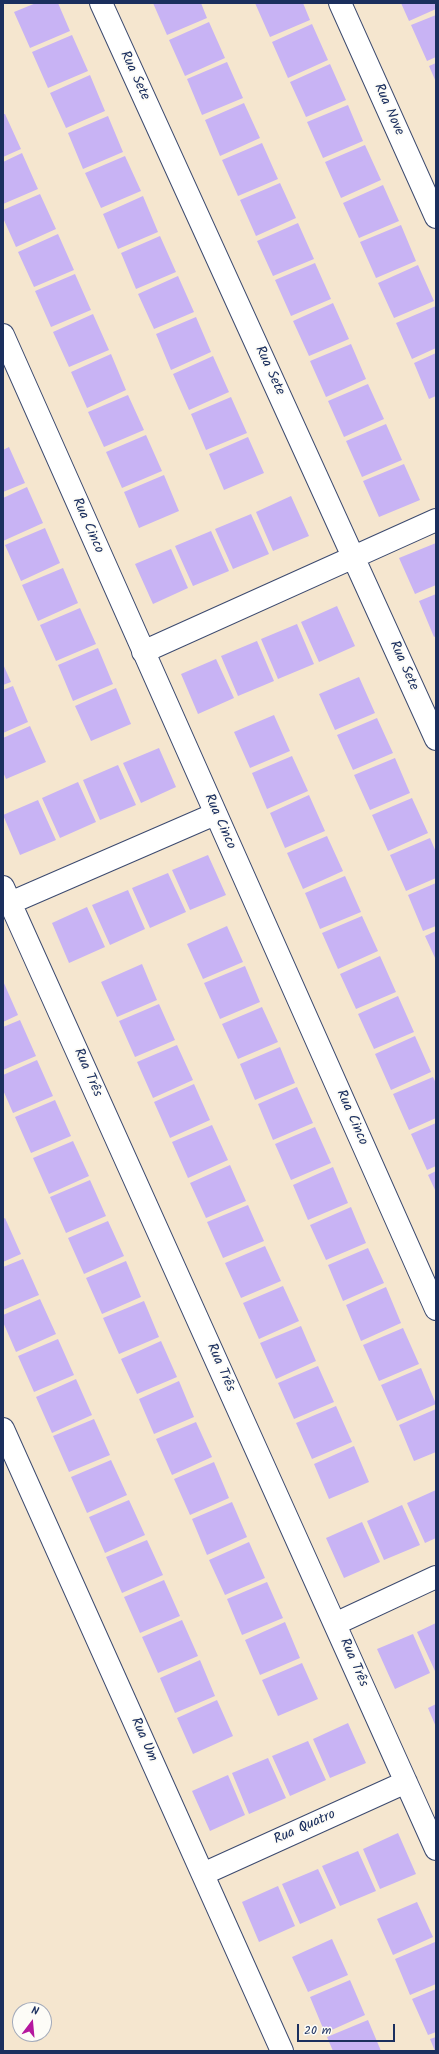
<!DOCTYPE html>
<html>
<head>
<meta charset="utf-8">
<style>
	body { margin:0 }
	#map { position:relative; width:439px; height:2054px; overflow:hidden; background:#f5e6cf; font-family:Kalam,sans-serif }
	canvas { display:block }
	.frame { position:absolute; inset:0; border:4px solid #1b2f5e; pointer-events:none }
	.north { position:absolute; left:12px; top:2002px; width:40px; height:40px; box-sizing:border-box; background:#fdfcf7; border:1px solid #a3aaba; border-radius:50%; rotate:16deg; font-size:11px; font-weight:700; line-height:16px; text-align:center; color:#1b2f5e }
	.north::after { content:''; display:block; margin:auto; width:14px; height:18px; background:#b5179e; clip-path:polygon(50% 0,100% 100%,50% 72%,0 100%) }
	.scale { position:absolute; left:297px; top:2024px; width:98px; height:18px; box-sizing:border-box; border:2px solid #1b2f5e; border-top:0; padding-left:5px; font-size:12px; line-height:14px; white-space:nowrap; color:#1b2f5e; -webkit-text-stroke:3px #fdfcf7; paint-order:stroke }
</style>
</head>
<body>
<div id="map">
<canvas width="439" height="2054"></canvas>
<div class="frame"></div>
<div class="north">N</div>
<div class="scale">20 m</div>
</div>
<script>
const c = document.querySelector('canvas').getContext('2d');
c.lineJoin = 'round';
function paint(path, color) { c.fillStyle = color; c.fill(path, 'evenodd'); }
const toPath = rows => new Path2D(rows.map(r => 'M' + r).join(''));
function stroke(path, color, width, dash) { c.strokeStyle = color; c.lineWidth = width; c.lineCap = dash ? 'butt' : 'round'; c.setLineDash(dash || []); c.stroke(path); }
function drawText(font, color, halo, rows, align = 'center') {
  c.font = font + ' Kalam,sans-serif'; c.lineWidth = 3.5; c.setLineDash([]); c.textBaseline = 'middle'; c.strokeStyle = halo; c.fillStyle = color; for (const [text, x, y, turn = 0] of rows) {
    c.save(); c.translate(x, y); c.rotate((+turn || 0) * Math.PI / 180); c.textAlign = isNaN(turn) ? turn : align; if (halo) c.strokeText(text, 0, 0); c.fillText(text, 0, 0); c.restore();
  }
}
const building = toPath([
	[36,3,58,3,70,31,30,48,14,12],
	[153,3,201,3,207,18,167,35],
	[255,3,303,3,310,20,270,37],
	[401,3,436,3,436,9,409,21],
	[436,15,436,57,427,61,411,25],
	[209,22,225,58,185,76,169,40],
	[312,24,328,60,288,78,272,42],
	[72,35,88,71,48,88,32,52],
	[227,62,243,98,202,115,187,79],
	[436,63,436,82,429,66],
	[330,64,346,100,306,117,290,82],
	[90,75,105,111,66,128,50,93],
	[244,103,260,138,220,156,205,120],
	[348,105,363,141,323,158,307,122],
	[3,114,5,114,21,149,3,157],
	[108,116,123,152,83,169,68,133],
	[262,143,278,179,238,196,222,160],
	[365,145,381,180,341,198,325,162],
	[22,153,38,189,3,204,3,162],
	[125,156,141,191,101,208,85,173],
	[280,183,296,218,256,236,240,200],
	[383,185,399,221,359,238,343,203],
	[40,194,56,229,16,247,3,218,3,210],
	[143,196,158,232,118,249,103,214],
	[298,223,314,259,273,276,257,241],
	[401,225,416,261,376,278,360,242],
	[58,234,74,270,34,287,18,252],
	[160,236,176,272,136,289,121,253],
	[315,263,331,299,291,316,275,280],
	[418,265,434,301,394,318,378,283],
	[75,274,91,310,51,327,35,291],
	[178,276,194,312,154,329,138,294],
	[333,303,349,339,309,356,293,321],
	[436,306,436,348,412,359,396,323],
	[93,314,109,350,69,367,53,332],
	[196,317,211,352,171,370,156,334],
	[351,344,366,379,326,397,310,361],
	[436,353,436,396,429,399,414,363],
	[111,354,126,390,87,408,71,372],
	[213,356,229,392,189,410,173,374],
	[368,384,384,419,344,437,328,401],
	[128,395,144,430,104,447,88,412],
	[231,397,247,433,206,450,191,414],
	[386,424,402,460,362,477,346,441],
	[146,435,162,471,122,488,106,452],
	[248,437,264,473,224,490,209,454],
	[9,447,25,483,3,492,3,450],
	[404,464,420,500,379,517,363,481],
	[164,475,179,511,139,528,124,492],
	[27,487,43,523,3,541,3,498],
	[291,496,309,536,273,551,256,512],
	[251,514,269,554,233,569,215,529],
	[45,528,60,563,21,581,5,545],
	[211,531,229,571,193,586,175,546],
	[436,543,436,585,415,594,399,558],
	[171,549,188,588,153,604,135,564],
	[63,568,78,603,38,621,22,585],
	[436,594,436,636,434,637,419,601],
	[337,606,355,646,319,662,301,622],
	[80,608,96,644,56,661,40,625],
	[297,624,314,664,278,679,261,639],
	[257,641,274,681,238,696,221,656],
	[98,648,113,684,73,701,58,665],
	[216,659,234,698,198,714,181,674],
	[3,664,11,682,3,685],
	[359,677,375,713,335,730,319,694],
	[13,686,28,722,3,733,3,690],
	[116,688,131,724,91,741,75,706],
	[274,715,290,751,250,768,234,732],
	[377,718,393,753,353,770,337,735],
	[30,726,46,762,6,779,3,772,3,738],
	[159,748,176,787,141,803,123,763],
	[292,756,308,791,267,809,252,773],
	[395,758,410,793,370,810,354,775],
	[118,765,136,805,100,820,83,780],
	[78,782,96,822,60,838,42,798],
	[309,795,325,831,285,848,270,813],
	[412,798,428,833,388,851,372,815],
	[38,800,56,840,20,855,3,815],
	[327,836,343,871,303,889,287,853],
	[430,838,436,852,436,878,406,891,390,855],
	[208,855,226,895,190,910,172,870],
	[168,873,186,912,150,928,132,888],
	[345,876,361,912,320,929,305,893],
	[436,883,436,926,423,931,408,895],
	[128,890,145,929,110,945,92,905],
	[87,907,105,947,69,963,52,923],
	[362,916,378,951,338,969,322,933],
	[227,926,243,962,203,979,187,944],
	[436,931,436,960,425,936],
	[380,956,396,992,356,1009,340,974],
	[142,964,157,1000,117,1017,101,982],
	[245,966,260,1002,220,1019,204,983],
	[3,981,18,1015,3,1022],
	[398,996,414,1032,374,1049,358,1014],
	[159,1004,175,1040,135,1057,119,1021],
	[262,1007,278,1042,238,1059,222,1024],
	[20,1020,36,1056,3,1070,3,1027],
	[415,1036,431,1072,391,1090,375,1054],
	[177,1045,193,1080,153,1098,137,1062],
	[280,1047,295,1083,255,1100,240,1064],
	[37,1060,53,1096,13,1113,3,1090,3,1075],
	[433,1077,436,1083,436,1118,409,1130,393,1094],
	[194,1084,210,1120,170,1138,154,1102],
	[297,1087,313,1123,273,1140,258,1104],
	[55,1100,71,1136,31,1153,15,1117],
	[436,1123,436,1166,427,1170,411,1134],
	[212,1125,228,1160,188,1178,172,1142],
	[315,1127,331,1163,291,1180,275,1144],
	[73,1141,89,1176,49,1194,33,1158],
	[230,1165,246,1201,206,1218,190,1183],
	[333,1167,348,1203,308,1220,293,1185],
	[436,1171,436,1192,428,1175],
	[90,1180,106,1216,66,1233,50,1197],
	[248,1205,264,1241,223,1258,207,1222],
	[351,1207,366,1243,326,1260,310,1225],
	[5,1218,21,1254,3,1262,3,1219],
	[108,1221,124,1256,84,1274,68,1238],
	[265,1246,281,1281,241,1298,225,1263],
	[368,1248,384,1283,343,1301,328,1265],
	[23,1259,39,1295,3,1310,3,1267],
	[126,1261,141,1297,102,1314,86,1278],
	[283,1286,299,1321,259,1339,243,1303],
	[386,1287,401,1323,361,1341,346,1305],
	[40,1299,56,1334,16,1352,3,1322,3,1315],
	[144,1301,159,1337,119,1354,103,1318],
	[301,1326,316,1361,276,1379,260,1343],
	[403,1328,419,1364,379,1381,363,1345],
	[58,1339,74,1375,34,1392,18,1356],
	[161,1341,177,1377,137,1394,121,1359],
	[318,1366,334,1402,294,1419,278,1383],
	[421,1368,436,1404,397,1421,381,1385],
	[76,1379,92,1415,52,1433,36,1397],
	[179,1381,194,1417,154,1434,139,1399],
	[336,1406,352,1442,312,1459,296,1423],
	[436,1409,436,1452,414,1461,399,1425],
	[94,1419,110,1455,69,1472,53,1436],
	[196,1422,212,1457,172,1475,156,1439],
	[354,1446,369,1482,329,1499,314,1464],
	[111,1460,127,1495,87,1513,71,1477],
	[214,1462,229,1498,190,1515,174,1479],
	[436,1490,436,1538,425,1543,407,1503],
	[129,1500,145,1535,105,1553,89,1517],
	[232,1502,247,1537,207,1555,192,1519],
	[402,1505,420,1545,384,1560,367,1521],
	[362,1522,380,1562,344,1578,326,1538],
	[147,1540,163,1575,122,1593,106,1557],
	[249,1542,265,1578,225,1595,209,1560],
	[164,1580,180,1616,140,1633,124,1597],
	[267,1582,283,1618,242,1635,227,1599],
	[182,1620,198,1656,158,1673,142,1637],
	[285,1622,300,1658,260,1675,245,1640],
	[436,1623,436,1671,435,1671,417,1632],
	[413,1634,430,1673,395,1689,377,1649],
	[200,1660,215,1696,175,1713,160,1678],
	[302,1663,318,1699,278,1716,262,1680],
	[217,1700,233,1736,193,1754,177,1718],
	[436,1704,436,1727,428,1708],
	[348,1723,366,1763,330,1778,313,1739],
	[308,1741,326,1780,290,1796,272,1756],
	[268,1758,286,1798,249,1814,232,1773],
	[228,1775,245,1815,210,1831,192,1791],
	[398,1833,416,1874,380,1889,363,1849],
	[358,1851,376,1891,340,1906,322,1866],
	[318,1869,336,1908,300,1924,282,1884],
	[278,1886,295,1926,259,1942,242,1902],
	[417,1902,433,1937,393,1955,377,1919],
	[332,1939,348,1975,308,1992,292,1957],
	[435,1942,436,1984,410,1995,395,1959],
	[350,1980,365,2015,325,2033,310,1997],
	[436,1989,436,2032,428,2035,412,1999],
	[368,2020,381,2051,333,2051,327,2037],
	[436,2037,436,2051,435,2051,430,2039]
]);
const minor = toPath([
	[101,3,436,739],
	[340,3,436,217],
	[3,335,436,1309],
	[143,652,436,520],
	[3,887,436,1849],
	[10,903,215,814],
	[3,1429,282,2051],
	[335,1624,436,1577],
	[203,1874,406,1782]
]);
const streetNames = [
	["Rua Sete",134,76,65],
	["Rua Nove",388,110,66],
	["Rua Sete",269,371,65],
	["Rua Cinco",87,526,66],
	["Rua Sete",403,666,66],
	["Rua Cinco",219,822,66],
	["Rua Três",87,1073,66],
	["Rua Cinco",351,1118,66],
	["Rua Três",220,1368,66],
	["Rua Três",353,1663,66],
	["Rua Um",143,1740,66],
	["Rua Quatro",305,1828,-24]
];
paint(building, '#c8b3f4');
stroke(minor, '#3c4a6f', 24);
stroke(minor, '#fff', 22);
drawText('14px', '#1b2f5e', '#fdfcf7', streetNames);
</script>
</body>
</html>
